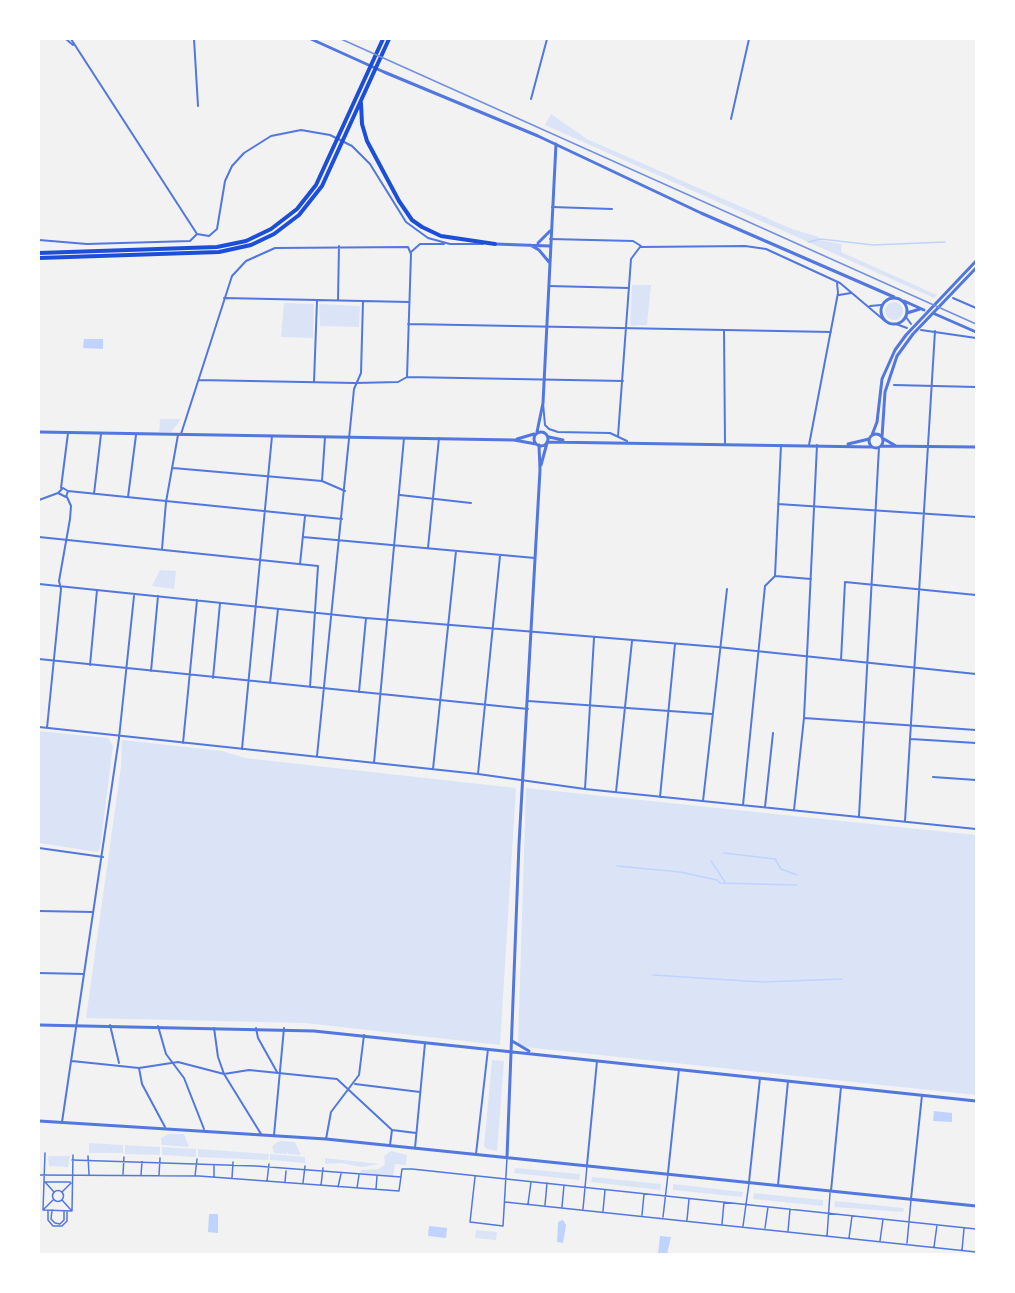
<!DOCTYPE html>
<html>
<head>
<meta charset="utf-8">
<style>
	body { margin:0 }
	#map { position:relative; width:1015px; height:1293px; overflow:hidden; background:#f2f2f2; font-family:"Sofia Sans Condensed",sans-serif }
	canvas { display:block }
	.frame { position:absolute; inset:0; border:40px solid #fff; pointer-events:none }
</style>
</head>
<body>
<div id="map">
<canvas width="1015" height="1293"></canvas>
<div class="frame"></div>
</div>
<script>
const c = document.querySelector('canvas').getContext('2d');
c.lineJoin = 'round';
function paint(path, color) { c.fillStyle = color; c.fill(path, 'evenodd'); }
const toPath = rows => new Path2D(rows.map(r => 'M' + r).join(''));
function stroke(path, color, width, dash) { c.strokeStyle = color; c.lineWidth = width; c.lineCap = dash ? 'butt' : 'round'; c.setLineDash(dash || []); c.stroke(path); }
const green = toPath([
	[551,114,587,139,792,229,819,237,819,240,842,244,841,252,937,295,934,298,545,125],
	[632,285,651,285,647,325,630,326],
	'885 311a9 9 0 1 1 18 0a9 9 0 1 1-18 0Z',
	[284,303,314,304,313,338,281,337],
	[319,304,360,306,359,327,320,326],
	[160,419,181,419,171,432,159,432],
	[160,570,176,571,174,589,152,586],
	[39,731,108,738,113,746,100,849,97,852,39,843],
	[122,740,222,751,245,758,516,788,500,1045,305,1023,86,1018,121,766],
	[526,788,976,835,976,1095,524,1047,518,1043],
	[492,1060,504,1061,497,1151,487,1149,484,1146],
	[168,1134,184,1134,189,1147,162,1145,161,1138],
	[279,1141,295,1142,301,1155,288,1154,288,1150,287,1154,274,1153,272,1146],
	[89,1143,123,1145,123,1153,89,1153],
	[125,1145,160,1147,160,1155,125,1154],
	[162,1147,196,1149,196,1157,162,1155],
	[198,1149,269,1154,268,1160,198,1157],
	[391,1151,407,1155,406,1165,395,1164,393,1176,360,1173,361,1170,379,1169,385,1164,384,1156],
	[270,1154,305,1157,305,1163,270,1160],
	[48,1156,70,1156,68,1167,49,1166],
	[325,1158,380,1164,362,1167,341,1163,325,1164],
	[515,1168,580,1174,579,1180,514,1173],
	[592,1177,661,1184,660,1190,591,1182],
	[673,1184,743,1192,742,1197,673,1190],
	[754,1193,823,1200,823,1206,753,1199],
	[835,1201,904,1208,903,1212,834,1207],
	[476,1230,497,1232,496,1240,475,1238]
]);
const water = toPath([
	[84,339,103,339,103,349,83,348],
	[934,1111,952,1113,952,1122,933,1121],
	[209,1214,218,1214,218,1233,208,1232],
	[563,1220,566,1225,563,1243,557,1242,558,1222],
	[429,1226,447,1228,446,1238,428,1236],
	[660,1236,671,1237,667,1254,658,1254]
]);
const stream = toPath([
	[808,242,821,239,873,245,945,242],
	[724,853,775,859,781,869,797,875],
	[711,861,725,882],
	[617,866,680,872,717,880,720,883,797,885],
	[653,975,762,982,842,979]
]);
const pedestrian = toPath([
	[45,1153,43,1210,72,1211,73,1155],
	[88,1156,89,1174],
	[72,1160,256,1166,401,1177],
	[123,1174,124,1157],
	[39,1175,199,1176,399,1191,402,1169,412,1169,976,1229],
	[141,1175,142,1162],
	[159,1175,160,1158],
	[195,1176,197,1159],
	[214,1176,214,1165],
	[475,1177,470,1222,503,1226,507,1158],
	[232,1178,233,1162],
	[267,1181,269,1164],
	[45,1182,70,1182],
	[45,1182,54,1192],
	[285,1182,286,1171],
	[303,1183,305,1166],
	[321,1185,323,1168],
	[338,1187,341,1174],
	[357,1188,359,1175],
	[376,1189,377,1176],
	'52.5 1196a5.5 5.5 0 1 1 11 0a5.5 5.5 0 1 1-11 0Z',
	[62,1192,71,1183],
	[62,1200,71,1210],
	[505,1202,976,1252],
	[528,1204,531,1182],
	[545,1205,547,1183],
	[562,1207,564,1185],
	[44,1209,53,1200],
	[583,1209,587,1166],
	[48,1210,48,1220,53,1226,62,1226,67,1221,67,1212],
	[52,1210,51,1219,55,1223,60,1224,64,1220,64,1212],
	[603,1211,605,1190],
	[642,1215,644,1194],
	[663,1217,668,1174],
	[687,1220,689,1199],
	[722,1224,724,1202],
	[743,1226,749,1183],
	[765,1228,768,1207],
	[788,1231,790,1209],
	[827,1236,830,1193],
	[849,1238,852,1216],
	[880,1241,883,1219],
	[907,1243,911,1200],
	[934,1247,937,1225],
	[962,1250,964,1229]
]);
const minor = toPath([
	[66,39,73,45],
	[71,39,197,234],
	[194,39,198,106],
	[531,99,547,39],
	[731,119,749,39],
	[552,207,612,209],
	[197,234,209,236,217,229,225,181,232,166,244,153,271,136,301,130,330,135,352,146,370,164,406,222,428,238,450,244],
	[550,239,633,241,641,246],
	[39,240,87,244,156,242,190,241,197,234],
	[450,244,483,244],
	[411,252,420,244,444,244],
	[549,286,629,288],
	[839,295,851,293],
	[224,298,409,302],
	[953,298,976,308],
	[338,300,339,246],
	[870,306,881,305],
	[906,317,911,324],
	[408,324,831,332],
	[896,324,907,328],
	[724,330,725,443],
	[921,330,976,338],
	[199,380,355,383,398,382,407,377,623,381],
	[314,382,317,301],
	[894,385,976,387],
	[543,403,545,425,549,429,558,432,610,433,627,441],
	[181,434,232,276,246,261,275,248,408,247,411,254,407,377],
	[618,436,631,259,640,247,745,246,766,249,840,283,885,321],
	[809,445,838,293,837,283],
	[173,468,322,481,345,491],
	[322,481,325,437],
	[61,488,68,433],
	[68,491,66,497,58,493,63,488,68,491,342,519],
	[94,494,101,434],
	[400,495,471,503],
	[128,497,136,435],
	[39,500,58,493],
	[778,504,976,517],
	[39,537,318,566,310,687],
	[303,537,535,558],
	[428,548,439,438],
	[162,549,166,502,178,435],
	[300,564,305,516],
	[775,576,811,579],
	[39,584,366,618,718,647,976,674],
	[39,659,528,709],
	[841,660,845,582,976,595],
	[90,665,97,590],
	[151,671,158,596],
	[213,678,220,603],
	[270,683,278,609],
	[359,692,366,618],
	[528,701,712,714],
	[804,718,976,730],
	[39,727,478,774,585,789,976,829],
	[47,728,61,589,59,581,70,519,71,506,67,497],
	[911,739,976,743],
	[183,743,197,600],
	[242,749,272,436],
	[317,756,354,389,361,373,363,301],
	[374,763,404,438],
	[433,769,456,551],
	[478,774,500,556],
	[933,777,976,780],
	[585,789,594,638],
	[616,792,632,641],
	[660,797,675,644],
	[703,801,727,589],
	[743,805,765,586,775,576,781,445],
	[765,807,773,733],
	[794,810,804,718,817,445],
	[859,816,879,447],
	[905,821,935,331],
	[39,848,103,857],
	[39,911,93,912],
	[39,973,84,974],
	[110,1025,119,1063],
	[158,1026,166,1054,184,1078,204,1129],
	[214,1028,218,1057,224,1074,261,1134],
	[256,1028,258,1038,277,1072],
	[72,1061,139,1068,178,1062,224,1074,249,1070,337,1079,392,1130],
	[139,1068,142,1084,165,1127],
	[355,1084,420,1092],
	[62,1122,119,738,134,596],
	[392,1130,416,1133],
	[274,1135,284,1028],
	[326,1139,331,1112,359,1075,364,1035],
	[390,1145,392,1130],
	[415,1148,425,1043],
	[476,1154,488,1049],
	[587,1165,597,1061],
	[668,1173,679,1069],
	[749,1182,760,1078],
	[778,1185,788,1081],
	[831,1191,841,1087],
	[911,1199,922,1095]
]);
const tertiary = toPath([
	[311,39,384,72,538,136,701,213,894,297],
	[538,243,550,231],
	[495,244,550,246],
	[530,245,539,250,549,262],
	'881 311a13 13 0 1 1 26 0a13 13 0 1 1-26 0Z',
	[904,301,924,310],
	[907,313,920,309],
	[935,314,976,332],
	'534 439a7 7 0 1 1 14 0a7 7 0 1 1-14 0Z',
	[39,432,514,440,536,444],
	[537,432,543,403,556,144],
	'869 441a7 7 0 1 1 14 0a7 7 0 1 1-14 0Z',
	[872,435,877,422,882,379,895,350,906,335,976,261],
	[549,437,563,440],
	[882,437,885,392,897,356,913,334,976,268],
	[517,439,534,434],
	[884,439,896,446],
	[547,442,872,447],
	[848,444,869,439],
	[881,446,976,447],
	[541,465,547,443],
	[39,1025,314,1031,976,1101],
	[512,1041,529,1051],
	[39,1121,326,1139,976,1206],
	[507,1157,519,844,540,470,539,445]
]);
const trunk = toPath([
	[361,103,362,124,367,141,399,201,412,220,422,227,441,236,495,244],
	[39,253,217,247,246,241,271,229,297,209,316,185,383,39],
	[39,258,219,252,251,245,274,234,299,215,322,186,389,39]
]);
const rail = toPath([
	[341,39,976,324]
]);
paint(green, '#dbe4f7');
paint(water, '#bfd3fe');
stroke(stream, '#bfd3fe', 1.5);
stroke(pedestrian, '#5277de', 1.5);
stroke(minor, '#5277de', 2);
stroke(tertiary, '#5277de', 3);
stroke(trunk, '#1d4ed8', 4);
stroke(rail, '#7290e2', 1.5);
</script>
</body>
</html>
